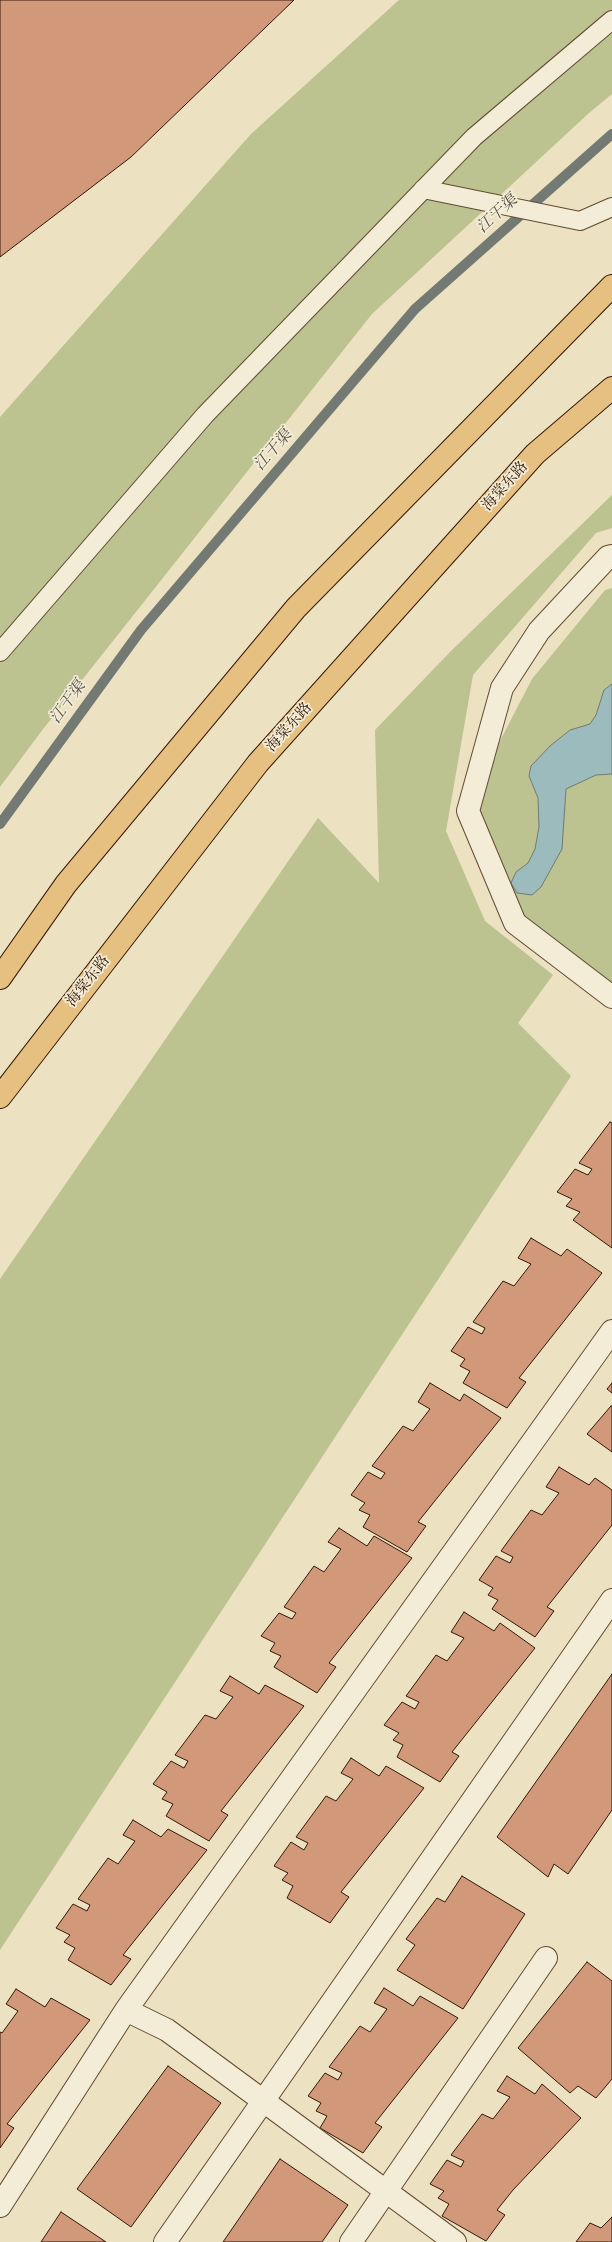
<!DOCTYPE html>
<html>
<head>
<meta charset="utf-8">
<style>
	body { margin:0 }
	canvas { display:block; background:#ece1c0 }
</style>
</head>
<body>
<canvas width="612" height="2242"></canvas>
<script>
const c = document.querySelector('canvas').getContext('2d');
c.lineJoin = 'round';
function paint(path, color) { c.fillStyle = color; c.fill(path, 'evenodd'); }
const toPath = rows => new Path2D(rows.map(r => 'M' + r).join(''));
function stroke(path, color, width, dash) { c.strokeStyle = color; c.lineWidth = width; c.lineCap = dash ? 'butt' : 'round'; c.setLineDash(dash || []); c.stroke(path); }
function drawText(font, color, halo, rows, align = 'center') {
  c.font = font + ' Vollkorn,"Noto Serif SC",serif'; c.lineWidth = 3.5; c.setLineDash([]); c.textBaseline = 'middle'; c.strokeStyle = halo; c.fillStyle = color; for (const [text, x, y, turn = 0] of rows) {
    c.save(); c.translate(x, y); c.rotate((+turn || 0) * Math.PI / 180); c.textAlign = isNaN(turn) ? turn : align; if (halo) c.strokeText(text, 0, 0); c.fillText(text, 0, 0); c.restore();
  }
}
const green = toPath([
	[399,0,612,0,612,94,589,113,372,314,40,733,0,787,0,417,251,134],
	[612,495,612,528,596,533,473,675,446,831,485,921,553,975,518,1023,571,1076,0,1950,0,1279,318,818,379,883,375,730,451,651],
	[612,588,612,997,515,923,474,791,532,679,605,590]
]);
const water = toPath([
	[612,684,612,774,596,775,566,789,562,849,541,887,532,895,517,893,511,883,516,872,528,863,535,849,539,827,538,798,529,776,531,766,550,746,570,730,590,724,596,715,604,690,612,684]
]);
const stream = toPath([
	[0,824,141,630,415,309,612,134]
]);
const building = toPath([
	[0,0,294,0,131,157,0,257,0,0],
	[610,1122,612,1123,612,1248,573,1220,580,1212,566,1206,572,1199,557,1192,575,1169,588,1175,592,1169,579,1163,610,1122],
	[531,1238,561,1256,567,1249,602,1273,519,1378,526,1382,507,1408,463,1383,470,1371,460,1366,465,1359,451,1351,468,1327,482,1334,485,1328,473,1322,503,1281,514,1286,531,1264,518,1258,531,1238],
	[430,1383,460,1401,464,1394,501,1418,418,1522,426,1526,407,1552,363,1527,370,1515,359,1510,365,1503,351,1495,368,1472,381,1479,385,1473,372,1466,403,1426,413,1431,430,1409,418,1402,430,1383],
	[612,1383,612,1393,607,1389,612,1383],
	[611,1406,612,1406,612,1452,587,1434,611,1406],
	[559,1467,589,1485,595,1478,612,1490,612,1525,547,1607,554,1611,535,1637,492,1609,498,1600,488,1595,493,1588,479,1580,496,1556,510,1563,513,1557,501,1551,531,1510,542,1515,559,1493,546,1487,559,1467],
	[339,1528,367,1546,374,1536,412,1558,329,1663,336,1667,317,1693,274,1667,281,1656,270,1651,275,1643,261,1636,279,1613,292,1619,296,1613,284,1607,314,1566,324,1572,341,1549,328,1542,339,1528],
	[464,1612,494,1631,500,1623,535,1648,452,1752,459,1756,440,1782,397,1757,403,1745,393,1740,399,1733,384,1725,402,1702,415,1709,419,1702,406,1696,436,1655,447,1661,464,1638,451,1632,464,1612],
	[612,1674,612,1810,568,1874,554,1864,548,1877,497,1837,612,1674],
	[230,1676,259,1694,265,1685,304,1706,221,1811,228,1815,209,1841,166,1816,173,1804,162,1799,167,1792,153,1784,171,1761,184,1768,188,1761,175,1755,205,1715,216,1719,233,1697,220,1691,230,1676],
	[351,1758,379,1776,386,1766,424,1788,341,1892,349,1897,330,1923,287,1898,293,1886,282,1880,288,1873,274,1866,291,1842,304,1850,308,1843,296,1837,326,1796,336,1801,353,1779,341,1773,351,1758],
	[133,1820,161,1837,168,1829,207,1850,123,1955,131,1959,111,1985,68,1960,75,1948,64,1942,70,1935,56,1928,73,1904,87,1911,90,1905,78,1899,108,1858,118,1864,135,1841,123,1835,133,1820],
	[462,1876,525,1914,463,2009,397,1970,415,1945,406,1939,437,1898,445,1902,462,1876],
	[587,1962,612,1981,612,2079,596,2098,578,2086,570,2093,518,2048,587,1962],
	[384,1988,413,2006,420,1996,458,2018,375,2123,382,2127,363,2153,320,2128,327,2116,316,2111,321,2103,308,2096,325,2073,338,2080,342,2073,329,2067,360,2026,370,2032,387,2009,374,2003,384,1988],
	[16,1989,45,2007,51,1998,90,2020,7,2124,14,2128,0,2148,0,2032,2,2033,18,2011,6,2004,16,1989],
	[168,2066,221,2103,131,2227,77,2189,168,2066],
	[507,2076,535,2094,542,2084,581,2118,513,2190,497,2210,505,2215,486,2241,442,2216,449,2204,438,2198,444,2191,430,2184,447,2160,461,2167,464,2161,451,2155,482,2114,493,2119,510,2097,497,2091,507,2076],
	[280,2159,348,2205,322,2242,223,2242,280,2159],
	[61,2212,106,2242,41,2242,61,2212],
	[612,2217,612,2242,576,2242,590,2223,601,2228,612,2217]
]);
const service = toPath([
	[423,189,580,221,612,207],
	[0,652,205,415,474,137,612,20]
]);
const minor = toPath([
	[612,556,608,557,539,631,502,688,468,811,515,923,612,997],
	[126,2010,167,2030,455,2242],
	[0,2206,126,2010,612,1331],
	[165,2242,612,1600],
	[351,2242,546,1958]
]);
const primary = toPath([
	[0,978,66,884,296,608,612,286],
	[0,1097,258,763,535,454,612,388]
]);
const streetNames = [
	["海棠东路",506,487,-48],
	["海棠东路",290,728,-48],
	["海棠东路",89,982,-52]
];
const waterNames = [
	["江干渠",498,215,-42],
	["江干渠",274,451,-49],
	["江干渠",69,703,-54]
];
paint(green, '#bcc290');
paint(water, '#9cbbbc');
stroke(water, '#737a73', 1);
stroke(stream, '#737a73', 10);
paint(building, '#d1987a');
stroke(building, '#351806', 1);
stroke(service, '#634a34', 20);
stroke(minor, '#634a34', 24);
stroke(primary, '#351806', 24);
stroke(service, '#f3ecd6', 18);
stroke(minor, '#f3ecd6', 22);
stroke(primary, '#e6c080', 22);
drawText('15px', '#351806', '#f3ecd6', streetNames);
drawText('italic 16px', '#595146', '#f3ecd6', waterNames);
</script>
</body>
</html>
